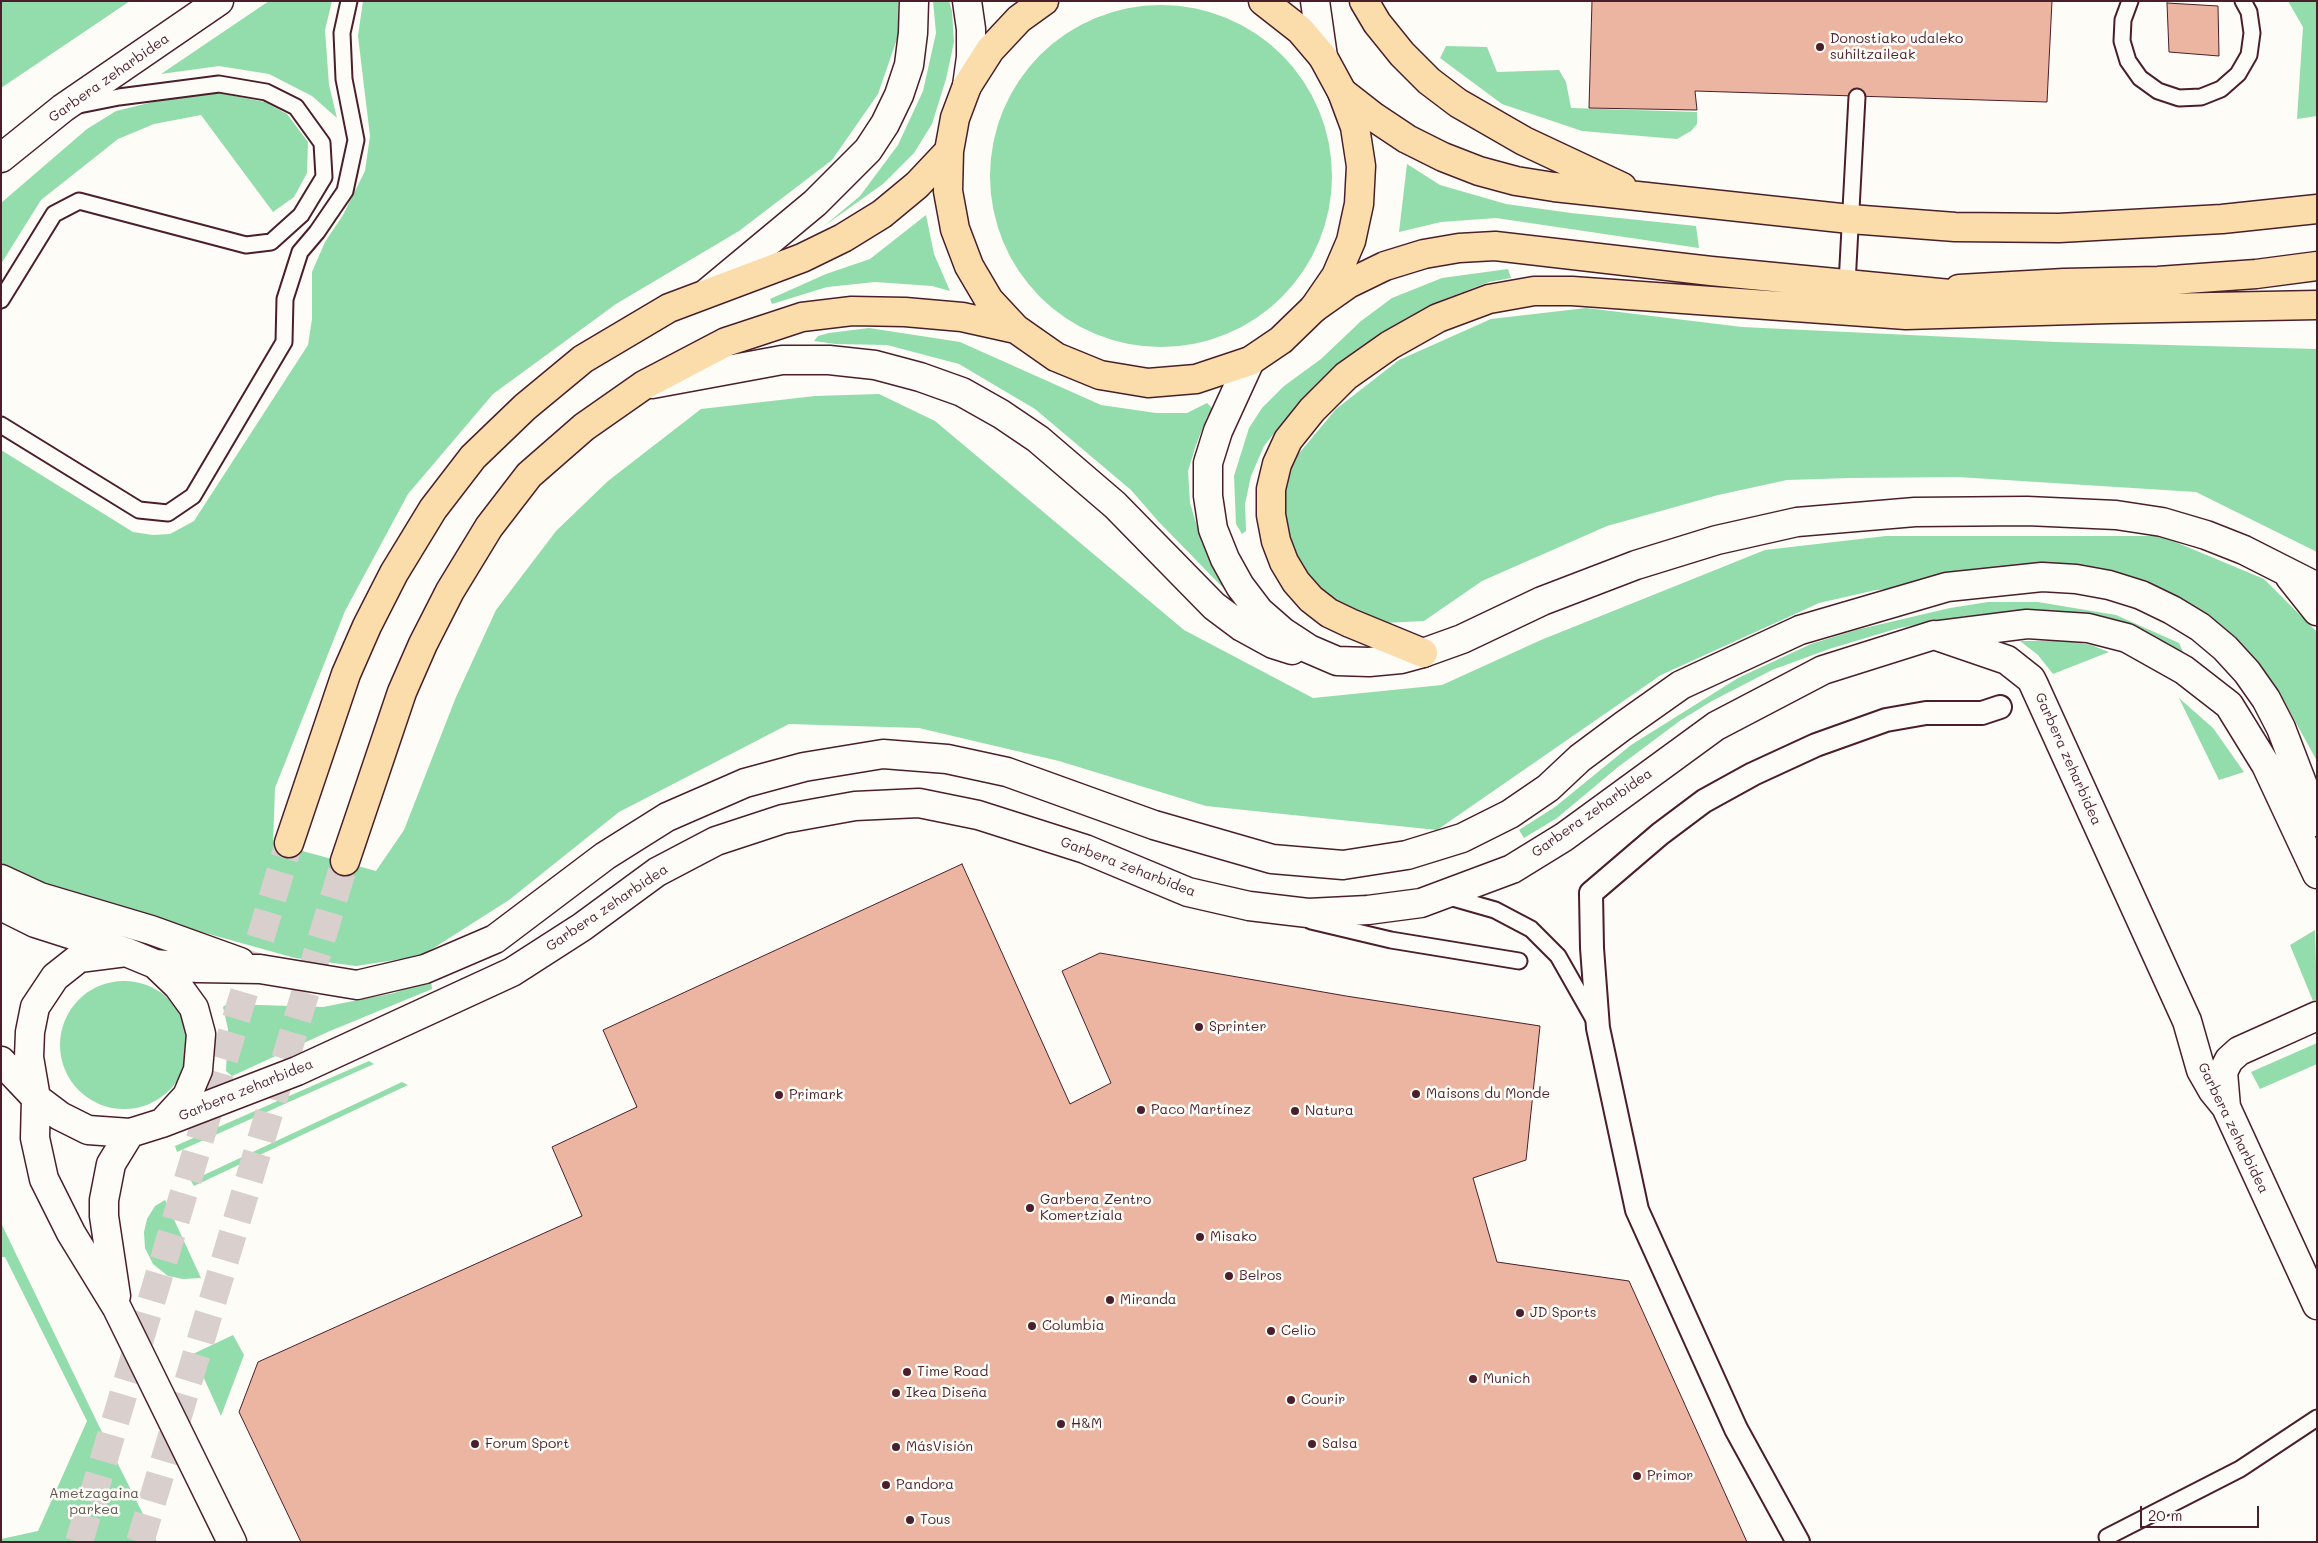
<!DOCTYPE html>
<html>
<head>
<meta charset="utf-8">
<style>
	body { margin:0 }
	#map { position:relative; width:2318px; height:1543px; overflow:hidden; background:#fdfcf7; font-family:Mali,sans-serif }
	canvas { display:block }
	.frame { position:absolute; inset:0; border:2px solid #4a1f2b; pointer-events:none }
	.scale { position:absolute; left:2140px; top:1506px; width:119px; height:22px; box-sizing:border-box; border:2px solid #4a1f2b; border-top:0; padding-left:6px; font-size:15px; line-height:18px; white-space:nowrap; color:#4a1f2b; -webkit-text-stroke:4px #fdfcf7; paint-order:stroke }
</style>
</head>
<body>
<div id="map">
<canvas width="2318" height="1543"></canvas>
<div class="frame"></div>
<div class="scale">20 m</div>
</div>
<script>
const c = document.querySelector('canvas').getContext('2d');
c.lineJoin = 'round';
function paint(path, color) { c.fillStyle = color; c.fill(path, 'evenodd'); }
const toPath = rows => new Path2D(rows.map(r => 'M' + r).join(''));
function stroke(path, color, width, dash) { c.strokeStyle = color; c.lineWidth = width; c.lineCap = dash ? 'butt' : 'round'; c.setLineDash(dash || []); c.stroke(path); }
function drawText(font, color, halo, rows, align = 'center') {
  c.font = font + ' Mali,sans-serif'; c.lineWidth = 5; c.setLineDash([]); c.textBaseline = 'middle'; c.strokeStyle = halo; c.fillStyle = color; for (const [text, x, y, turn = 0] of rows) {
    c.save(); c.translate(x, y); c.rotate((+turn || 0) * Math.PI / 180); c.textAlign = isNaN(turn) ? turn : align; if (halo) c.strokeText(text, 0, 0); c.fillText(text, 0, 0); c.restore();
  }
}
const green = toPath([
	[1,1,130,1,1,88],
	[269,1,332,1,325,30,329,85,337,118,312,96,269,74,219,66,161,74],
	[363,1,898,1,898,36,878,94,832,160,739,231,616,304,493,394,408,494,345,611,275,788,273,843,376,871,404,830,456,697,496,610,556,531,608,481,701,409,815,396,879,394,935,421,1184,630,1313,698,1442,685,1541,640,1765,550,1886,536,2161,536,2264,579,2317,632,2317,761,2284,701,2243,649,2175,602,2017,581,1876,590,1819,603,1661,675,1437,830,1206,806,1059,761,919,728,789,724,619,812,509,900,421,956,356,966,295,958,65,894,13,873,1,862,1,450,133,532,153,535,170,534,194,521,308,345,312,319,312,272,325,242,343,215,365,171,370,136,358,36],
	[933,1,949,1,952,11,954,42,946,79,932,124,914,153,883,184,824,226,860,196,898,145,923,91,936,33],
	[2288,1,2317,1,2317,116,2297,119,2303,27],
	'990 176a171 171 0 1 1 342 0a171 171 0 1 1-342 0Z',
	[1446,46,1487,47,1497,72,1559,70,1566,82,1571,108,1697,112,1697,124,1691,131,1677,139,1582,131,1502,104,1440,58],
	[214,92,265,102,287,114,308,142,307,173,294,197,273,212,201,115,154,124,118,139,41,200,1,264,1,203,87,129,116,111,161,100],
	[1407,164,1440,185,1506,204,1571,213,1696,226,1699,248,1496,218,1441,222,1399,232],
	[926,215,934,254,950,291,932,286,875,282,827,287,772,304,770,299,826,274,870,259],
	[1508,269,1511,278,1489,282,1445,299,1398,325,1346,361,1298,403,1264,446,1251,476,1245,504,1246,531,1242,534,1236,524,1234,476,1249,428,1262,408,1284,386,1321,359,1361,321,1392,298,1442,278],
	[1586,308,1742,327,2056,342,2317,349,2317,552,2196,492,1958,477,1850,478,1787,480,1718,495,1607,526,1482,581,1424,621,1384,623,1351,615,1307,586,1286,542,1281,489,1296,457,1336,409,1399,360,1491,319],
	[869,328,960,342,1101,405,1156,413,1187,413,1207,403,1213,409,1207,417,1196,445,1188,471,1190,503,1202,543,1234,588,1235,600,1158,521,1131,490,1035,409,959,364,887,345,836,344,814,341,818,336,829,333],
	[1988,602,2038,602,2116,615,2179,643,2184,654,2035,612,1967,616,1899,628,1829,649,1772,670,1712,701,1681,720,1618,767,1557,818,1524,838,1519,830,1555,807,1631,745,1738,678,1811,644,1856,630,1950,608],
	[2020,641,2069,641,2091,645,2109,652,2053,674,2038,655],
	[2179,698,2213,728,2244,772,2219,780],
	[2315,930,2317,999,2313,1001,2290,945],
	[431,980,432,989,330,1031,232,1076,226,1071,228,1029,223,1007,227,1004,323,1007,394,993],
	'60 1045a64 64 0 1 1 128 0a64 64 0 1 1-128 0Z',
	[2317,1043,2317,1064,2260,1089,2251,1072],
	[369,1061,374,1064,177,1152,175,1146],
	[402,1082,408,1085,194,1186,191,1181],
	[165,1200,201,1278,183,1279,168,1276,153,1264,145,1248,144,1232,147,1219,155,1206],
	[1,1223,97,1422,157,1542,1,1542,1,1539,38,1531,87,1421,5,1257,1,1257],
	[233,1335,244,1355,221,1416,193,1354]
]);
const building = toPath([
	[1592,1,2052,1,2047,102,1695,91,1697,110,1589,108,1592,1],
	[2167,3,2218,6,2219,56,2169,52,2167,3],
	[962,864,1070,1104,1111,1083,1062,971,1100,953,1346,996,1540,1026,1526,1160,1473,1178,1497,1262,1629,1281,1747,1542,301,1542,239,1412,258,1362,582,1216,552,1147,637,1107,603,1030,962,864]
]);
const primaryTunnel = toPath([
	[79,1542,289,843],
	[140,1542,345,861]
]);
const service = toPath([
	[2130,1,2123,20,2122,41,2128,61,2140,78,2158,91,2179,98,2201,97,2221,89,2238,74,2249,55,2252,33,2249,12,2243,1],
	[1847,284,1857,97],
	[1,300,54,214,79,201,246,245,271,242,301,215,324,177,322,143,296,107,266,92,219,84,119,97,79,105],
	[1,425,139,510,168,513,193,496,284,342,285,299,300,252,317,232,345,191,356,140,344,79,342,33,349,1],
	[1446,896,1495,910,1531,929,1558,956,1596,1023],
	[1311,921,1391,940,1519,961],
	[2107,1537,2240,1469,2317,1418]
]);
const pedestrian = toPath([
	[1798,1542,1736,1429,1637,1210,1598,1028,1592,948,1591,893,1660,834,1704,801,1753,774,1816,745,1886,720,1926,713,1982,713,2000,707]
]);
const tertiary = toPath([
	[967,1,971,29,971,57,967,86],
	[1,158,63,108,219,1],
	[708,292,815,203,868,150,885,124,899,95,909,65,913,33,914,1],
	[1250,361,1218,431,1208,463,1208,496,1213,529,1225,559,1240,586,1259,611,1283,632,1309,649,1337,661,1369,662,1401,659,1423,653,1462,639,1542,601,1636,565,1717,540,1797,522,1915,512,2027,511,2116,515,2162,522,2206,535,2244,550,2317,587],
	[652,384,782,360,829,360,875,365,920,377,962,392,1001,414,1038,439,1115,505,1214,606,1242,627,1273,644,1292,650],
	[2290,577,2317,611],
	[1940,635,2027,624,2088,628,2127,638,2184,670,2229,705,2266,765,2317,874],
	[1,879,40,897,151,930,240,962],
	[1,906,35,923,126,952,155,964,178,986,194,1008,201,1034,198,1070,187,1096,165,1120],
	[126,952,79,958,55,977,35,1007,30,1032,29,1057,36,1098,35,1138,44,1179,71,1233,117,1308,232,1542],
	[155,964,198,968,260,969,357,985,425,969,495,939,605,856,667,817,745,783,804,767,883,754,947,759,1007,772,1154,825,1272,859,1343,865,1407,855,1462,838,1510,814,1548,788,1580,758,1623,726,1681,685,1800,630,1947,587,2042,577,2076,579,2109,585,2141,595,2172,610,2200,627,2225,648,2247,672,2266,699,2281,728,2317,822],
	[1,1061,36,1098,60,1116,88,1130,130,1133,162,1123,297,1071,512,972,582,927,657,872,716,841,783,819,855,806,919,803,978,815,1085,849,1188,892,1249,906,1308,913,1368,910,1421,903,1512,869,1564,837,1716,726,1823,670,1934,635,2007,660,2031,679,2034,685,2187,1021,2201,1070,2213,1091,2226,1107,2317,1305],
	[2226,1107,2223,1072,2229,1060,2239,1051,2317,1016],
	[116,1296,104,1216,104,1200,111,1164,130,1133]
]);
const secondary = toPath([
	[1315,1,1323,57]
]);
const primary = toPath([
	[1044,1,1019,19,990,50,967,86,955,118,949,151,948,191,955,229,969,266,989,300,1016,329,1056,357,1100,375,1148,383,1196,379,1250,361,1281,340,1314,308,1336,276,1351,241,1359,204,1361,166,1355,127,1342,92,1323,57,1300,30,1263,1],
	[289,843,346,674,367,626,394,573,433,509,473,457,525,407,583,359,669,308,802,258,843,238,882,214,917,185,949,151],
	[345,861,402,692,423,644,450,591,489,527,529,475,584,427,644,385,726,342,802,317,852,311,905,312,962,317,1016,329]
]);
const motorway = toPath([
	[1364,1,1377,23,1402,54,1429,81,1458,103,1524,141,1622,187],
	[1342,92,1374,117,1407,139,1443,157,1479,171,1516,181,1554,187,1850,219,1955,227,2059,228,2222,219,2317,209],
	[1959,289,2064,283,2158,281,2256,274,2317,266],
	[2091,307,2108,309,2317,305],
	[1314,308,1348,284,1385,266,1424,254,1459,248,1495,246,1711,271,1981,297],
	[1423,653,1350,623,1329,613,1311,599,1296,582,1284,562,1276,541,1271,515,1271,489,1277,464,1288,440,1312,410,1346,376,1390,345,1438,318,1489,299,1534,291,1572,291,1906,315,2108,309]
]);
const markers = [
	[1820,47,5,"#4a1f2b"],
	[1199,1027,5,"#4a1f2b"],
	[1416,1094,5,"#4a1f2b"],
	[779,1095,5,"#4a1f2b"],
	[1141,1110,5,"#4a1f2b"],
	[1295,1111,5,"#4a1f2b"],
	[1030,1208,5,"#4a1f2b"],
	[1200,1237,5,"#4a1f2b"],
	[1229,1276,5,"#4a1f2b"],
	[1110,1300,5,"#4a1f2b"],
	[1520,1313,5,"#4a1f2b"],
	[1032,1326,5,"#4a1f2b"],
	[1271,1331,5,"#4a1f2b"],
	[907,1372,5,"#4a1f2b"],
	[1473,1379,5,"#4a1f2b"],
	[896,1393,5,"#4a1f2b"],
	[1291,1400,5,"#4a1f2b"],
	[1061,1424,5,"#4a1f2b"],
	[475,1444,5,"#4a1f2b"],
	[1312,1444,5,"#4a1f2b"],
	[896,1447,5,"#4a1f2b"],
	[1637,1476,5,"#4a1f2b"],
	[886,1485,5,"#4a1f2b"],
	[910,1520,5,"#4a1f2b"]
];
const poiNames = [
	["Donostiako udaleko",1830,39],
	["suhiltzaileak",1830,55],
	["Sprinter",1209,1027],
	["Maisons du Monde",1426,1094],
	["Primark",789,1095],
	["Paco Martínez",1151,1110],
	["Natura",1305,1111],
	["Garbera Zentro",1040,1200],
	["Komertziala",1040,1216],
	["Misako",1210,1237],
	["Belros",1239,1276],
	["Miranda",1120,1300],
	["JD Sports",1530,1313],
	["Columbia",1042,1326],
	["Celio",1281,1331],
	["Time Road",917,1372],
	["Munich",1483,1379],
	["Ikea Diseña",906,1393],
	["Courir",1301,1400],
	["H&M",1071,1424],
	["Forum Sport",485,1444],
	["Salsa",1322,1444],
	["MásVisión",906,1447],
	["Primor",1647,1476],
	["Pandora",896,1485],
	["Tous",920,1520]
];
const streetNames = [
	["Garbera zeharbidea",109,78,-35],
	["Garbera zeharbidea",2068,759,66],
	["Garbera zeharbidea",1592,813,-35],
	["Garbera zeharbidea",1128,867,21],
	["Garbera zeharbidea",607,908,-34],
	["Garbera zeharbidea",246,1090,-22],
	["Garbera zeharbidea",2233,1128,64]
];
const parkNames = [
	["Ametzagaina",94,1494],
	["parkea",94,1510]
];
paint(green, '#93dcab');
paint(building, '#ecb5a1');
stroke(building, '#4a1f2b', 1);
stroke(primaryTunnel, '#d9d0ce', 28, [28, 14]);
stroke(service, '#4a1f2b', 19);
stroke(pedestrian, '#4a1f2b', 26);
stroke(tertiary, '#4a1f2b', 31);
stroke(secondary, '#4a1f2b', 31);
stroke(primary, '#4a1f2b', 31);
stroke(motorway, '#4a1f2b', 31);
stroke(service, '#fdfcf7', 15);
stroke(pedestrian, '#fdfcf7', 22);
stroke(tertiary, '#fdfcf7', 28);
stroke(secondary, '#fdfcf7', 28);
stroke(primary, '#faddab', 28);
stroke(motorway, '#faddab', 28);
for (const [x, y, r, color] of markers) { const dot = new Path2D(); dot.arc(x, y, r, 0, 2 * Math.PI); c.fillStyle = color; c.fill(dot); stroke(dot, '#fdfcf7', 2); }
drawText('14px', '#4a1f2b', '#fdfcf7', poiNames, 'left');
drawText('14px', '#4a1f2b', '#fdfcf7', streetNames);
drawText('14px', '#605851', '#fdfcf7', parkNames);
</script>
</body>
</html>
